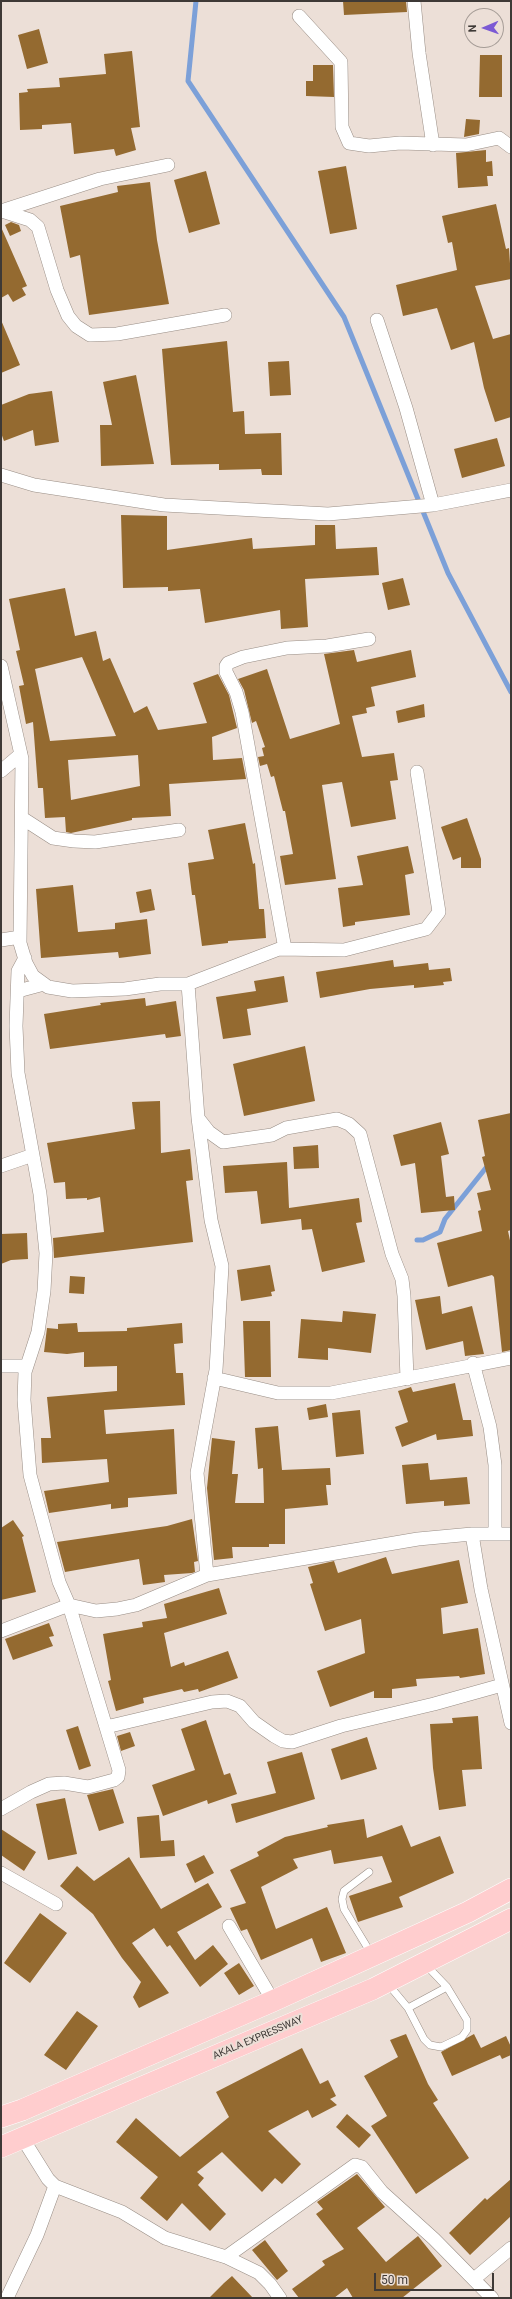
<!DOCTYPE html>
<html>
<head>
<meta charset="utf-8">
<style>
	body { margin:0 }
	#map { position:relative; width:512px; height:2299px; overflow:hidden; background:#ecdfd7; font-family:Roboto,sans-serif }
	canvas { display:block }
	.frame { position:absolute; inset:0; border:2px solid #3e3936; pointer-events:none }
	.north { position:absolute; left:464px; top:8px; width:40px; height:40px; box-sizing:border-box; background:#ecdfd7; border:1px solid #a69d97; border-radius:50%; rotate:268deg; font-size:11px; font-weight:700; line-height:16px; text-align:center; color:#3e3936 }
	.north::after { content:''; display:block; margin:auto; width:14px; height:18px; background:#7c5ad4; clip-path:polygon(50% 0,100% 100%,50% 72%,0 100%) }
	.scale { position:absolute; left:374px; top:2273px; width:120px; height:18px; box-sizing:border-box; border:2px solid #3e3936; border-top:0; padding-left:5px; font-size:12px; line-height:14px; white-space:nowrap; color:#3e3936; -webkit-text-stroke:3px #ecdfd7; paint-order:stroke }
</style>
</head>
<body>
<div id="map">
<canvas width="512" height="2299"></canvas>
<div class="frame"></div>
<div class="north">N</div>
<div class="scale">50 m</div>
</div>
<script>
const c = document.querySelector('canvas').getContext('2d');
c.lineJoin = 'round';
const toPath = rows => new Path2D(rows.map(r => 'M' + r).join(''));
function stroke(path, color, width, dash) { c.strokeStyle = color; c.lineWidth = width; c.lineCap = dash ? 'butt' : 'round'; c.setLineDash(dash || []); c.stroke(path); }
function paint(path, color) { c.fillStyle = color; c.fill(path, 'evenodd'); }
function drawText(font, color, halo, rows, align = 'center') {
  c.font = font + ' Roboto,sans-serif'; c.lineWidth = 4; c.setLineDash([]); c.textBaseline = 'middle'; c.strokeStyle = halo; c.fillStyle = color; for (const [text, x, y, turn = 0] of rows) {
    c.save(); c.translate(x, y); c.rotate((+turn || 0) * Math.PI / 180); c.textAlign = isNaN(turn) ? turn : align; if (halo) c.strokeText(text, 0, 0); c.fillText(text, 0, 0); c.restore();
  }
}
const stream = toPath([
	[196,1,188,81,344,317,448,573,511,692],
	[417,1240,423,1240,440,1232,445,1219,489,1164]
]);
const building = toPath([
	[343,1,406,1,407,12,344,15],
	[39,29,48,63,27,69,18,35],
	[132,51,140,127,131,128,136,150,116,156,114,149,74,154,71,123,42,125,42,129,20,130,19,93,28,92,27,89,60,87,59,78,106,74,104,54],
	[480,55,502,55,502,97,479,97],
	[313,65,333,65,334,97,306,96,306,81,313,81],
	[466,119,480,120,479,134,464,137],
	[486,150,486,162,492,161,493,176,487,176,488,186,458,188,456,153],
	[346,166,357,229,330,234,318,171],
	[206,171,220,224,189,233,174,180],
	[150,182,157,240,169,304,89,315,80,255,70,258,60,206,118,192,117,186],
	[496,204,506,249,509,248,511,279,475,286,493,339,511,334,511,417,495,422,484,388,474,342,451,350,437,308,403,316,396,285,457,270,452,242,448,243,442,216],
	[11,222,19,225,21,231,10,236,5,225],
	[1,227,27,286,22,288,26,295,13,302,8,294,1,298],
	[1,320,20,365,1,373],
	[227,341,233,412,244,411,245,434,281,433,282,475,262,475,261,469,219,470,219,464,171,465,162,349],
	[289,361,291,395,270,396,268,362],
	[136,375,154,464,101,466,100,425,112,425,103,382],
	[52,391,59,442,35,446,33,430,4,441,1,433,1,405,29,394],
	[497,438,505,466,462,478,454,449],
	[121,515,167,516,167,550,252,538,253,549,315,545,315,525,335,525,336,549,377,547,379,575,305,579,308,627,281,629,280,610,205,623,200,589,168,591,168,587,123,588],
	[403,578,410,605,388,610,382,583],
	[65,588,75,636,96,631,103,661,110,658,134,713,147,706,158,730,207,723,193,683,218,674,229,695,237,728,212,737,213,760,242,758,246,779,169,784,171,816,132,818,132,820,71,833,66,832,65,817,45,818,43,788,38,788,33,722,26,724,19,686,24,685,16,651,20,650,9,599],
	[82,657,116,736,50,741,35,669],
	[138,755,140,786,71,800,68,760],
	[354,650,357,662,411,650,416,677,371,687,375,706,366,708,367,713,352,716,362,757,394,753,398,780,390,781,396,819,351,827,342,782,322,785,336,879,285,885,280,856,293,854,285,811,283,811,274,776,271,777,267,764,260,766,258,757,264,756,262,748,265,747,256,721,252,723,244,690,238,679,267,669,290,739,340,724,324,654],
	[424,704,425,717,398,723,396,711],
	[467,818,481,859,481,868,461,868,461,857,453,860,441,827],
	[245,823,253,864,255,863,259,909,264,909,266,938,228,941,228,943,202,946,195,895,192,895,188,863,214,859,208,830],
	[408,846,414,873,405,875,410,915,355,922,355,925,343,927,338,888,363,885,357,856],
	[73,885,78,932,115,929,115,923,147,919,151,954,119,958,118,952,41,958,36,889],
	[151,889,155,910,140,913,136,892],
	[393,960,394,967,428,963,429,970,450,968,452,981,443,982,444,985,414,988,414,985,370,989,320,998,316,972],
	[284,976,288,1002,247,1009,251,1035,223,1039,216,997,256,991,254,981],
	[145,998,146,1006,176,1001,181,1036,166,1038,165,1034,50,1049,44,1014,101,1005,100,1003],
	[305,1046,315,1101,244,1116,233,1064],
	[160,1101,161,1153,190,1149,193,1180,186,1181,193,1242,54,1258,53,1238,104,1232,100,1197,87,1200,87,1198,66,1199,65,1182,54,1183,47,1143,135,1129,132,1102],
	[511,1113,511,1230,508,1231,511,1245,511,1350,502,1352,494,1277,492,1275,448,1287,437,1243,482,1231,478,1211,481,1210,477,1193,491,1190,482,1157,485,1156,478,1120],
	[441,1122,449,1154,441,1156,446,1197,454,1196,455,1210,421,1213,415,1163,401,1166,393,1135],
	[318,1145,319,1168,294,1169,293,1147],
	[287,1162,289,1208,359,1198,362,1222,356,1223,365,1262,322,1272,312,1229,302,1230,301,1219,261,1224,257,1191,225,1193,223,1166],
	[27,1233,28,1259,11,1260,1,1264,1,1234],
	[270,1265,275,1291,271,1292,272,1296,241,1301,237,1270],
	[70,1276,85,1277,84,1294,69,1293],
	[440,1296,442,1314,472,1306,484,1354,465,1356,463,1341,426,1350,415,1300],
	[343,1311,376,1314,371,1353,328,1348,328,1360,298,1358,301,1319,342,1322],
	[243,1321,270,1321,271,1377,245,1377],
	[77,1323,78,1332,127,1331,127,1328,182,1323,183,1343,174,1344,176,1373,183,1373,185,1405,104,1410,106,1434,174,1429,177,1494,128,1498,128,1507,111,1509,111,1504,49,1513,44,1491,109,1482,107,1459,42,1463,41,1438,51,1438,47,1397,117,1391,117,1366,84,1367,84,1352,67,1354,44,1352,47,1328,58,1329,58,1324],
	[455,1383,463,1420,471,1420,473,1436,437,1440,436,1434,402,1447,395,1427,408,1422,398,1391,411,1387,413,1392],
	[326,1404,328,1417,309,1420,307,1408],
	[360,1410,364,1454,336,1457,332,1413],
	[278,1426,282,1470,330,1468,331,1485,326,1485,328,1505,285,1509,285,1544,269,1544,269,1547,232,1547,233,1558,214,1560,207,1488,212,1438,235,1441,232,1474,238,1474,235,1503,264,1503,263,1468,258,1469,255,1428],
	[428,1463,430,1480,467,1477,470,1504,444,1506,444,1501,406,1504,402,1465],
	[192,1519,198,1561,194,1562,195,1572,192,1573,164,1575,165,1582,143,1585,139,1559,65,1572,57,1542,167,1526],
	[13,1520,24,1536,22,1537,36,1592,1,1600,1,1528],
	[386,1557,392,1574,459,1560,468,1603,441,1608,443,1634,478,1628,485,1674,460,1678,459,1676,416,1679,417,1686,392,1689,392,1698,374,1698,374,1691,330,1707,317,1671,365,1653,361,1619,325,1631,310,1584,313,1583,308,1567,334,1561,338,1573],
	[219,1588,227,1614,164,1633,171,1667,184,1662,185,1666,228,1651,238,1678,199,1692,198,1689,184,1692,182,1689,143,1698,144,1703,116,1711,108,1681,111,1680,103,1634,143,1627,142,1622,167,1618,164,1604],
	[49,1623,54,1636,49,1637,53,1646,13,1660,5,1639],
	[478,1716,482,1769,462,1770,466,1806,439,1810,433,1768,430,1724,453,1723,452,1718],
	[206,1720,224,1775,230,1773,237,1794,208,1804,207,1800,163,1816,152,1785,195,1770,181,1729],
	[78,1726,91,1766,79,1770,66,1730],
	[130,1732,135,1746,121,1751,117,1736],
	[367,1737,377,1769,341,1780,331,1749],
	[302,1752,315,1799,236,1823,231,1804,276,1793,267,1762],
	[113,1789,124,1823,99,1831,87,1795],
	[65,1798,77,1854,48,1860,36,1804],
	[159,1815,161,1841,174,1840,175,1856,140,1858,137,1817],
	[364,1819,367,1838,402,1825,411,1847,440,1836,454,1873,399,1897,403,1907,358,1922,349,1896,392,1882,382,1856,334,1864,331,1850,293,1859,298,1868,261,1887,276,1929,327,1907,346,1953,321,1962,312,1938,261,1960,247,1929,241,1931,230,1908,246,1903,230,1870,259,1856,257,1852,285,1837,328,1827,327,1825],
	[1,1829,36,1852,24,1871,1,1855],
	[204,1855,214,1873,195,1883,186,1864],
	[129,1857,161,1909,208,1883,222,1907,177,1932,195,1960,213,1945,228,1964,200,1987,170,1945,167,1947,154,1928,132,1943,169,1993,139,2008,133,1997,141,1982,122,1958,93,1914,60,1886,77,1866,94,1881],
	[40,1913,67,1933,30,1983,4,1963],
	[239,1963,254,1986,239,1995,224,1973],
	[77,2011,98,2026,66,2070,44,2055],
	[406,2034,428,2084,438,2100,433,2103,469,2158,416,2194,371,2126,387,2116,364,2076,398,2057,390,2040],
	[474,2034,481,2048,506,2036,511,2047,511,2055,502,2059,500,2055,452,2076,441,2052],
	[302,2048,320,2084,328,2080,336,2096,330,2099,337,2105,312,2118,308,2110,268,2131,301,2164,282,2184,275,2178,262,2192,222,2152,197,2172,204,2178,198,2185,226,2214,210,2231,182,2203,167,2221,140,2198,158,2177,116,2142,136,2118,180,2157,229,2117,216,2092],
	[347,2114,371,2135,359,2148,336,2127],
	[357,2174,385,2207,357,2228,386,2262,418,2236,442,2266,402,2298,353,2298,347,2288,334,2298,299,2298,292,2289,325,2265,322,2261,344,2249,316,2214,323,2209,317,2202],
	[511,2179,511,2216,470,2255,449,2233,485,2198,487,2200],
	[265,2240,288,2271,277,2280,252,2250],
	[232,2276,253,2298,209,2298,224,2283]
]);
const lane = toPath([
	[369,1872,344,1891,342,1899,344,1909,372,1955],
	[388,1984,408,2008,424,2039,430,2045,441,2047,462,2037,467,2030,467,2020,447,1987,426,1965],
	[408,2008,447,1987]
]);
const street = toPath([
	[414,1,419,53,433,145],
	[299,16,341,62,342,127,349,143,369,146,400,143,466,145,499,138,511,147],
	[1,211,100,179,168,165],
	[2,211,30,220,38,227,57,290,68,316,76,326,90,335,117,334,225,315],
	[377,320,406,408,433,505],
	[1,475,34,485,164,505,328,514,433,505,511,490],
	[1,666,22,759,20,943,26,963,33,976,48,987,72,991,125,989,160,984,188,984,279,949,344,950,426,929,439,912,417,772],
	[1,771,21,754],
	[22,818,53,838,74,841,95,842,179,830],
	[1,940,20,937],
	[285,949,242,712,236,692,226,672,226,666,228,663,243,657,287,648,327,646,369,639],
	[18,991,44,984],
	[198,1118,209,1132,223,1142,272,1135,286,1128,337,1119,349,1124,360,1134,392,1254,402,1279,404,1296,407,1379],
	[1,1166,33,1155],
	[473,1363,490,1427,495,1465,495,1534],
	[1,1366,27,1366],
	[214,1378,278,1393,331,1393,511,1358],
	[472,1534,481,1589,511,1723],
	[207,1575,418,1539,472,1534,511,1534],
	[1,1631,69,1605,96,1611,117,1609,136,1605,207,1575,197,1473,216,1370,222,1266,211,1220,198,1118,188,984],
	[106,1727,212,1702,227,1701,240,1706,254,1722,274,1736,283,1741,292,1742,341,1726,434,1704,502,1685],
	[1,1809,31,1792,49,1784,64,1783,88,1787,114,1780,118,1777,119,1770,69,1605,59,1582,30,1475,24,1400,25,1372,38,1332,44,1291,46,1253,40,1194,18,1073,16,1026,18,971,25,958],
	[1,1873,56,1904],
	[229,1926,273,2001],
	[23,2139,48,2179,55,2186,122,2212,165,2238,226,2257,259,2273,270,2284,280,2298],
	[226,2257,355,2165,362,2167,382,2192,434,2239,492,2298],
	[474,2279,511,2248],
	[7,2298,37,2235,55,2186]
]);
const primary = toPath([
	[1,2117,22,2110,273,2001,468,1912,511,1889],
	[1,2147,373,1989,511,1919]
]);
const streetNames = [
	["AKALA EXPRESSWAY",258,2038,-23]
];
stroke(stream, '#7ca0d8', 5);
paint(building, '#946a30');
stroke(lane, '#988d85', 8);
stroke(street, '#988d85', 14);
stroke(primary, '#fff', 22);
stroke(lane, '#fff', 7);
stroke(street, '#fff', 13);
stroke(primary, '#ffcdce', 21);
drawText('10px', '#3e3936', '#ecdfd7', streetNames);
</script>
</body>
</html>
